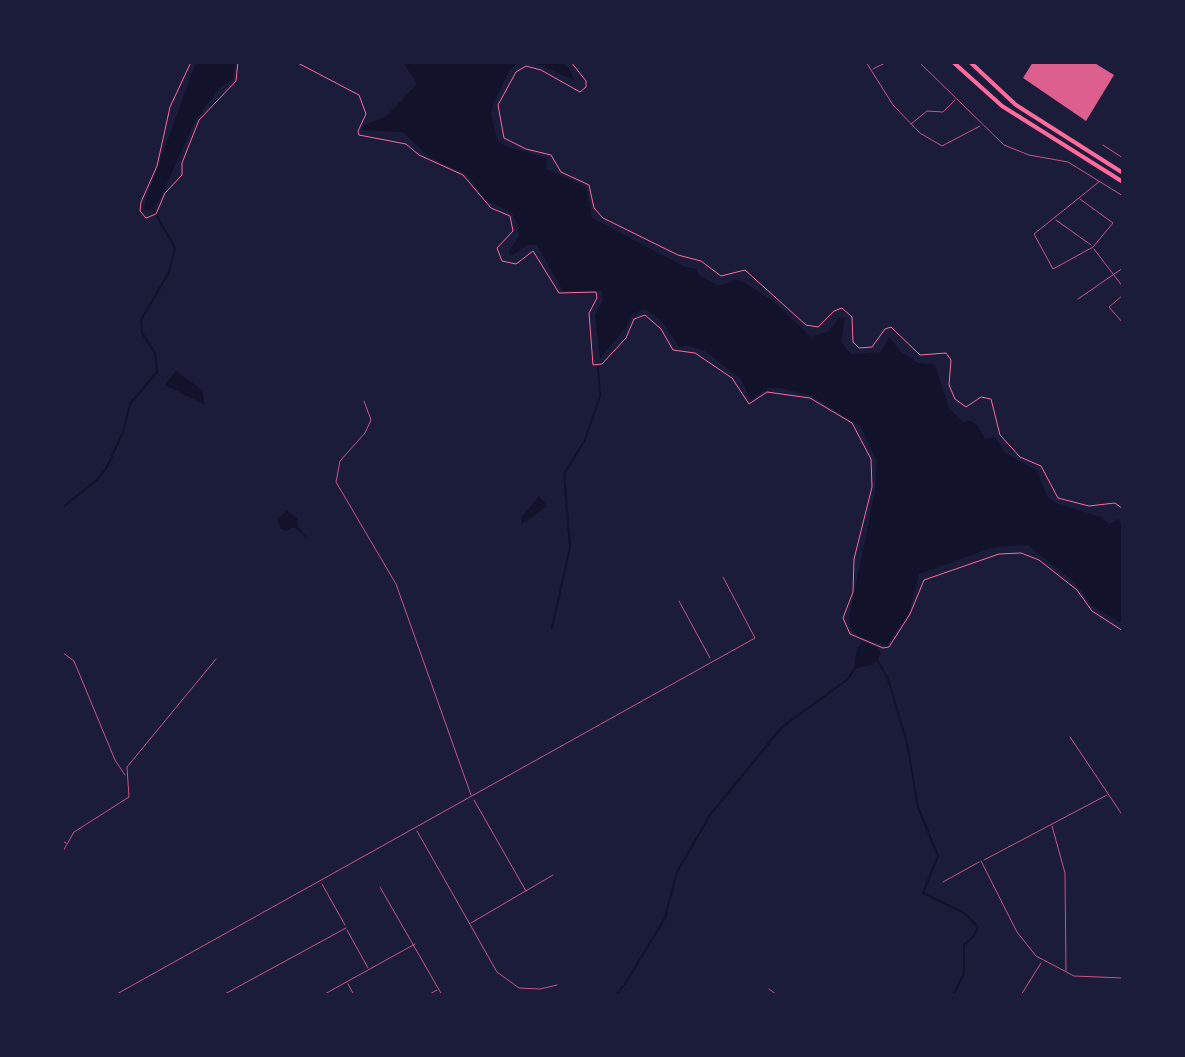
<!DOCTYPE html>
<html>
<head>
<meta charset="utf-8">
<style>
	body { margin:0 }
	#map { position:relative; width:1185px; height:1057px; overflow:hidden; background:#1b1b3a; font-family:Overpass,sans-serif }
	canvas { display:block }
	.frame { position:absolute; inset:0; border:64px solid #1b1b3a; pointer-events:none }
</style>
</head>
<body>
<div id="map">
<canvas width="1185" height="1057"></canvas>
<div class="frame"></div>
</div>
<script>
const c = document.querySelector('canvas').getContext('2d');
c.lineJoin = 'round';
function paint(path, color) { c.fillStyle = color; c.fill(path, 'evenodd'); }
const toPath = rows => new Path2D(rows.map(r => 'M' + r).join(''));
function stroke(path, color, width, dash) { c.strokeStyle = color; c.lineWidth = width; c.lineCap = dash ? 'butt' : 'round'; c.setLineDash(dash || []); c.stroke(path); }
const water = toPath([
	[196,62,235,62,233,79,219,88,195,121,160,199,150,211,144,209,145,202],
	[403,62,520,62,510,69,493,104,491,114,497,139,505,146,547,158,546,169,586,187,592,218,685,267,696,269,699,275,718,286,736,280,744,282,774,302,811,337,829,331,839,318,845,318,841,342,851,354,881,352,889,337,901,352,918,363,935,365,949,408,963,422,971,421,978,426,985,439,995,437,1005,453,1037,471,1047,496,1055,503,1101,517,1109,524,1119,519,1123,531,1123,624,1093,606,1074,582,1028,545,994,547,919,574,909,613,887,646,858,636,850,627,849,618,875,492,877,461,860,426,812,396,781,388,768,388,751,400,741,379,705,351,686,345,679,347,661,320,645,309,632,314,626,327,600,359,595,315,603,300,602,291,563,291,537,245,528,245,510,256,509,251,519,236,518,224,512,213,485,199,466,174,429,157,403,132,362,130,365,125,387,116,417,84],
	[532,62,561,62,569,68,574,80],
	[176,371,202,390,205,405,165,385],
	[539,496,547,506,521,525,522,517],
	[287,511,297,518,298,527,309,540,294,527,286,531,281,529,277,519],
	[863,642,879,649,881,654,874,664,854,669,857,648]
]);
const stream = toPath([
	[62,508,98,479,107,467,123,432,130,404,157,372,155,353,142,333,141,320,169,272,175,248,153,209],
	[552,628,570,547,564,474,585,440,600,396,598,367],
	[876,658,888,679,907,743,918,807,938,856,923,893,964,913,978,927,974,936,964,945,964,974,953,995],
	[625,984,665,918,677,872,710,815,782,727,848,679,856,666],
	[617,995,623,986]
]);
const building = toPath([
	[1033,62,1093,62,1114,75,1086,121,1023,78]
]);
const path = toPath([
	[191,62,170,107,157,166,141,202,140,211,146,218,156,214,165,193,182,175,182,163,199,120,236,81,238,62],
	[296,62,359,95,366,114,358,131,359,135,406,144,419,155,463,175,491,208,510,216,513,231,497,248,502,261,516,264,533,251,559,293,596,292,597,298,589,313,593,365,602,364,626,338,634,319,645,315,661,329,673,350,695,353,732,378,749,404,767,392,810,398,852,423,871,459,872,487,854,559,853,592,843,618,850,634,883,648,889,647,910,614,924,580,999,554,1021,553,1039,560,1077,590,1092,611,1123,631],
	[571,62,586,81,586,87,580,92,541,70,526,66,516,72,498,105,504,138,526,149,551,155,561,172,589,185,594,208,603,218,678,255,701,261,721,276,745,270,806,325,818,327,834,311,842,308,852,317,853,342,859,348,872,347,885,329,891,327,920,355,946,353,951,360,949,385,955,399,966,407,981,397,991,399,1000,435,1020,457,1041,466,1058,498,1089,506,1115,503,1123,509]
]);
const service = toPath([
	[866,62,893,105,920,133,942,146,980,126],
	[873,69,887,62],
	[911,124,927,111,943,112,955,100],
	[62,652,74,661,115,760,125,775],
	[62,841,66,843]
]);
const minor = toPath([
	[919,62,1004,145,1029,155,1068,162,1123,196],
	[1103,145,1123,158],
	[1080,199,1113,223,1093,247,1053,269,1034,234,1100,181],
	[1056,220,1091,245],
	[1094,249,1123,287],
	[1123,295,1109,307,1123,323],
	[1078,299,1123,268],
	[364,401,371,420,365,433,340,461,336,482,396,584,471,795],
	[679,601,710,658],
	[1070,737,1123,816],
	[474,800,526,891],
	[1052,826,1065,873,1066,971],
	[417,831,497,972,519,988,540,989,557,985],
	[62,853,74,832,129,797,127,767,216,659],
	[984,860,1107,795],
	[981,861,1017,932,1036,956,1074,976,1123,978],
	[943,882,979,862],
	[322,884,345,925],
	[380,887,442,995],
	[471,923,553,875],
	[347,930,368,968],
	[348,984,354,995],
	[769,989,777,995],
	[115,995,755,638,723,577],
	[223,995,346,928],
	[323,995,415,944],
	[428,995,437,990],
	[1021,995,1041,963]
]);
const motorway = toPath([
	[953,62,1002,106,1123,182],
	[970,62,1016,105,1123,173]
]);
paint(water, '#12122b');
stroke(stream, '#12122b', 2);
paint(building, '#dd5f8e');
stroke(path, '#ff6b9d', 1);
stroke(service, '#c65784', 1);
stroke(minor, '#c65784', 1);
stroke(motorway, '#ff6b9d', 4);
</script>
</body>
</html>
